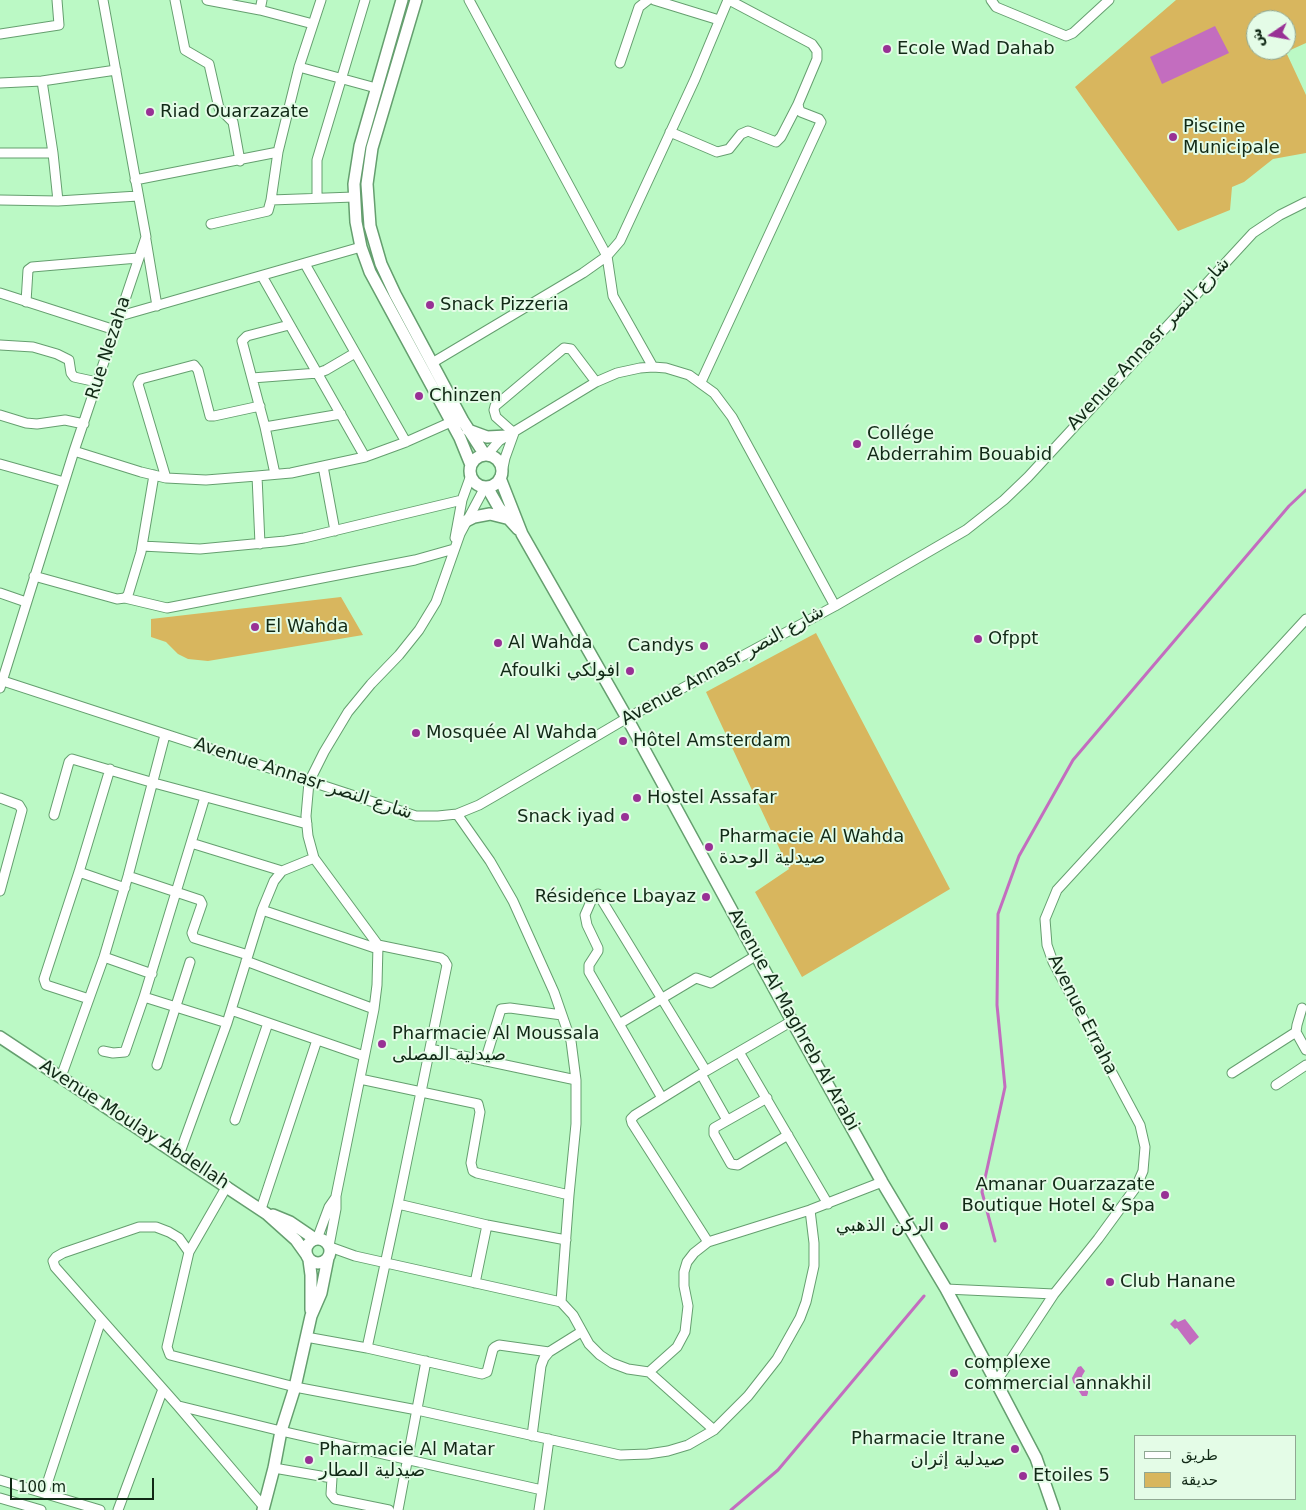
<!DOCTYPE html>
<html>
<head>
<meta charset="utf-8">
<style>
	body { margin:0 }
	#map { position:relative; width:1306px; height:1510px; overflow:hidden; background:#bbf9c5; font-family:"DejaVu Sans","Noto Naskh Arabic",sans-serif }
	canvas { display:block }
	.legend { position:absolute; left:1134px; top:1435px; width:162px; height:65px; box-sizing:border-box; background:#e4fce7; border:1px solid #90a893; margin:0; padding:6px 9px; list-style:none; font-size:15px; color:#112916 }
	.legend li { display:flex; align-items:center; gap:10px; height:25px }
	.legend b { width:25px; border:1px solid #90a893 }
	.north { position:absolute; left:1246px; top:10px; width:50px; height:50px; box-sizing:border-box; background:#e4fce7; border:1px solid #90a893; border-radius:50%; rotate:258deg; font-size:14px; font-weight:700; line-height:20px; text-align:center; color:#112916 }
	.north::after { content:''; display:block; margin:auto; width:18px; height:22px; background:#983195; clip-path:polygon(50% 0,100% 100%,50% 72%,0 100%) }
	.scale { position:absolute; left:10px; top:1478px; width:144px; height:22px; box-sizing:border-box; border:2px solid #112916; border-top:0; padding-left:6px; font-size:15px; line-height:18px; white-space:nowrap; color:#112916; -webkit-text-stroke:4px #e4fce7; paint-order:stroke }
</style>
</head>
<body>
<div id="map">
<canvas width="1306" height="1510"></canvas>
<ul class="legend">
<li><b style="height:6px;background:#fff"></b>طريق</li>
<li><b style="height:14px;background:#d8b65e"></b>حديقة</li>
</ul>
<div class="north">ش</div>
<div class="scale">100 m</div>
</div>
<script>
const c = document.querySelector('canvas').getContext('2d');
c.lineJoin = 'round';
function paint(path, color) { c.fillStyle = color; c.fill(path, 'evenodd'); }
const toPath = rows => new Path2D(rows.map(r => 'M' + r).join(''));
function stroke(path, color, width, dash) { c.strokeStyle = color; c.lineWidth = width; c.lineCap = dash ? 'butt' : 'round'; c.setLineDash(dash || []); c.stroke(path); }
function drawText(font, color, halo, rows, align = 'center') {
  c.font = font + ' "DejaVu Sans","Noto Naskh Arabic",sans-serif'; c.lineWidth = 4; c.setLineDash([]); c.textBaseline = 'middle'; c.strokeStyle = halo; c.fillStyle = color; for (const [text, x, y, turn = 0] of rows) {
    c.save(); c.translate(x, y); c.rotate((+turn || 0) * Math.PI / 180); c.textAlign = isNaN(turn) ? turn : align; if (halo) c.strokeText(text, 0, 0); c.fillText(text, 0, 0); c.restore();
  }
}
const green = toPath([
	[1176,0,1306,0,1306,43,1286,52,1306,95,1306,153,1273,159,1244,182,1232,187,1230,210,1178,231,1075,87],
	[1256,20,1286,20,1286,50,1256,50],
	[341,597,363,635,208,661,188,659,178,654,166,642,151,637,151,619],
	[816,633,950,889,802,977,755,892,789,869,706,692]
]);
const water = toPath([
	[1215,26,1229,53,1162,84,1150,57],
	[1175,1319,1178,1322,1185,1319,1199,1337,1190,1345,1177,1328,1175,1329,1170,1324],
	[1081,1366,1085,1371,1082,1376,1083,1382,1088,1388,1088,1393,1087,1396,1082,1396,1073,1382,1072,1378,1078,1367]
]);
const stream = toPath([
	[995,1241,982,1192,1005,1087,997,1005,998,914,1019,856,1073,760,1289,506,1306,490],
	[731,1510,778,1470,924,1296]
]);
const minor = toPath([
	[175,0,185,50,209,64,219,108,233,122,240,161],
	[207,0,260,10,262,0],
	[469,0,607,256,613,296,653,367],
	[654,0,719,20],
	[991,0,996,7,1066,36,1073,33,1109,0],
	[260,10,313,24],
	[0,34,59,25,57,0],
	[620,63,639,7,648,0],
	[299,67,376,88],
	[42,81,53,153,58,201],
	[0,83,42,81,116,70],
	[670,132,717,152,729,149,741,134,748,131,776,142,781,137,798,104],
	[278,152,299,67,321,0],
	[0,153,53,153],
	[135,180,278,152,271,200,354,197],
	[317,198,317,160,365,0],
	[0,200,58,201,138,196],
	[211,224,268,211,271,200],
	[146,240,157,306],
	[305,264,406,442],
	[262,276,365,457],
	[0,293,115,330],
	[26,302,28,270,32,267,138,258],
	[120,316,361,247],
	[0,345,33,347,57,354,69,360,71,373,74,377,97,382],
	[432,363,583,273,607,256,620,241,695,79,728,0],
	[252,378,318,373,326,370,355,353],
	[701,382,821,122,819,119,801,112,799,109,798,104,817,59,817,51,812,44,729,0],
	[0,415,26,423,37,424,65,420,84,424],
	[265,427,341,414],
	[514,433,496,417,494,410,495,406,564,348,571,349,596,382],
	[74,451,141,472,166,478,206,480,257,476,291,473,365,457,406,442,451,422],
	[487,455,499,441,507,436,596,382,617,373,640,368,653,367,666,368,689,375,714,393,732,417,835,606],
	[0,464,64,482],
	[323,466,335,531],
	[502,472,505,458,514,433],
	[275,474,265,427,242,341,247,336,289,325],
	[257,476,260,544],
	[166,478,138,384,141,379,194,365,198,370,210,416,214,416,260,406],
	[455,538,462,500,471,475],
	[142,546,200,549,285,541,304,538,462,500],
	[34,576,117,599,125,598,128,595,141,552,154,475],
	[0,593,26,602],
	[125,598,167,608,415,560,454,549],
	[0,680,416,816,438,816,457,814,479,805,498,794,627,718,835,606,966,530,1004,500,1028,477,1253,233,1280,215,1306,202],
	[0,688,74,451,146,237,103,0],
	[205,797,144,997,227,1023],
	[0,798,19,805,22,810,0,891],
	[457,814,490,861,513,901,554,992,571,1041,576,1080,576,1124,569,1195,561,1302],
	[54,815,69,762,72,759,154,783,307,824],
	[191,843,282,871],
	[79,872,125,888],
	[128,876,200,900,202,904,192,933,194,938,248,955],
	[262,910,378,949],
	[378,945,441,958,444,960,447,965,398,1204,487,1225,566,1240],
	[104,957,152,974],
	[246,961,374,1009],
	[89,999,46,985,44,979,79,872,110,769],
	[1302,1008,1297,1025,1296,1032,1306,1050],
	[231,1010,364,1056],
	[619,1024,696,978,711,983,757,955],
	[430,1049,576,1080],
	[103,1051,113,1053,125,1052,144,997],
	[739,1052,828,1204],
	[485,1061,501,1009,510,1008,562,1015],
	[157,1065,190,962],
	[1232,1073,1296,1032],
	[701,1074,727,1120],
	[61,1077,104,957,128,876,165,735],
	[360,1079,478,1104,480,1112,471,1163,473,1171,477,1173,569,1195],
	[1276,1085,1306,1065],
	[662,1098,589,972,589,965,598,951,598,948,587,925,585,915,592,899,598,894,706,1071],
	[767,1098,714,1128,714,1134,731,1164,738,1165,788,1135],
	[235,1120,268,1023],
	[179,1155,227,1023,262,910,274,881,282,871,314,858],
	[227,1186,189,1252,167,1347,170,1355,295,1387,417,1410,620,1455,648,1454,668,1451,688,1445,714,1430,748,1396,777,1359,800,1318,806,1302,814,1266,814,1243,810,1210],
	[261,1209,317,1040],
	[317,1239,329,1207,336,1197],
	[708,1242,632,1123,631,1119,635,1115,706,1071,792,1021],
	[329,1246,336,1209,336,1196,374,1009,377,985,378,945,314,858,308,836,306,816,309,782,324,752,348,712,371,684,399,655,419,630,436,602,460,534,485,487],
	[330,1247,355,1256,561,1302,573,1315,589,1344,600,1355,612,1363,628,1369,649,1372,677,1347,685,1332,688,1306,684,1286,684,1272,687,1262,694,1253,708,1242,810,1210,882,1182],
	[189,1252,179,1238,169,1232,156,1227,139,1227,63,1253,56,1257,53,1261,55,1267,178,1406,264,1507],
	[475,1283,487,1225],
	[946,1289,1054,1294],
	[306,1337,367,1348,482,1374,487,1372,493,1349,495,1347,499,1345,549,1352],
	[367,1348,398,1204],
	[649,1372,714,1430],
	[996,1382,1054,1294,1098,1239,1136,1187,1143,1171,1145,1147,1140,1125,1053,962,1047,945,1045,919,1057,890,1306,619],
	[179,1406,281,1431,542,1490,549,1439],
	[532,1436,541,1366,544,1358,549,1352,581,1332],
	[274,1468,332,1478,331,1494,335,1499,389,1510],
	[0,1480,100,1510],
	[44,1493,101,1320],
	[0,1498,41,1510],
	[118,1510,163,1389],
	[398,1510,426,1361],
	[539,1510,542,1490]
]);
const major = toPath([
	[402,0,360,146,354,184,356,222,361,247,370,272,460,438,471,465],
	[416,0,372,148,367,184,370,226,381,264,395,294,463,421,485,455],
	[468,430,487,437,507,436],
	'470 471a16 16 0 1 1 32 0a16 16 0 1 1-32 0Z',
	[500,478,522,534,627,718,792,1021,882,1182,946,1289,996,1382,1036,1458,1054,1510],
	[487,487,499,508,518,529],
	[466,521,474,517,490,514,506,518],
	[0,1037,267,1214,296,1240,306,1254],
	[273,1215,290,1222,315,1239],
	'306 1251a12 12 0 1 1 24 0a12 12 0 1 1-24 0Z',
	[309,1260,311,1275,311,1310],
	[263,1510,274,1468,281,1431,295,1387,311,1316,321,1293,328,1258]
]);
const markers = [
	[887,49,5,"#983195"],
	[150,112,5,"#983195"],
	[1173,137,5,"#983195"],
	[430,305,5,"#983195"],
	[419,396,5,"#983195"],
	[857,444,5,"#983195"],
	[255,627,5,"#983195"],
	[978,639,5,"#983195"],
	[498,643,5,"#983195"],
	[704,646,5,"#983195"],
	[630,671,5,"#983195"],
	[416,733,5,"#983195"],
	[623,741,5,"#983195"],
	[637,798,5,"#983195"],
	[625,817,5,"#983195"],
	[709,847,5,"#983195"],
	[706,897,5,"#983195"],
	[382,1044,5,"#983195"],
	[1165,1195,5,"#983195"],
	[944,1226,5,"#983195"],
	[1110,1282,5,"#983195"],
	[954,1373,5,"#983195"],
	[1015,1449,5,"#983195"],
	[309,1460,5,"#983195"],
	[1023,1476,5,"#983195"]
];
const poiNames = [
	["Ecole Wad Dahab",897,49],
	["Riad Ouarzazate",160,112],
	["Piscine",1183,127],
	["Municipale",1183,148],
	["Snack Pizzeria",440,305],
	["Chinzen",429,396],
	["Collége",867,434],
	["Abderrahim Bouabid",867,455],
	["El Wahda",265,627],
	["Ofppt",988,639],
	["Al Wahda",508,643],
	["Candys",694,646,"right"],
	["Afoulki افولكي",620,671,"right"],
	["Mosquée Al Wahda",426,733],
	["Hôtel Amsterdam",633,741],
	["Hostel Assafar",647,798],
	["Snack iyad",615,817,"right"],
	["Pharmacie Al Wahda",719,837],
	["صيدلية الوحدة",719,858],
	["Résidence Lbayaz",696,897,"right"],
	["Pharmacie Al Moussala",392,1034],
	["صيدلية المصلى",392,1055],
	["Amanar Ouarzazate",1155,1185,"right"],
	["Boutique Hotel & Spa",1155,1206,"right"],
	["الركن الذهبي",934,1226,"right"],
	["Club Hanane",1120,1282],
	["complexe",964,1363],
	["commercial annakhil",964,1384],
	["Pharmacie Itrane",1005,1439,"right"],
	["صيدلية إثران",1005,1460,"right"],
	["Pharmacie Al Matar",319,1450],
	["صيدلية المطار",319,1471],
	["Etoiles 5",1033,1476]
];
const streetNames = [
	["Avenue Annasr شارع النصر",1149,344,-47],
	["Rue Nezaha",109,348,-72],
	["Avenue Annasr شارع النصر",723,666,-29],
	["Avenue Annasr شارع النصر",303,779,18],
	["Avenue Erraha",1082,1015,63],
	["Avenue Al Maghreb Al Arabi",793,1020,61],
	["Avenue Moulay Abdellah",134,1125,33]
];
paint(green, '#d8b65e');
paint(water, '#c36dbf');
stroke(stream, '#c36dbf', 3);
stroke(minor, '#659f6f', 11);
stroke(major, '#659f6f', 14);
stroke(minor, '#fff', 9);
stroke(major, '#fff', 11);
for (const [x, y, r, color] of markers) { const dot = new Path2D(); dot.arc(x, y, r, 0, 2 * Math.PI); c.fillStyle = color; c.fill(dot); stroke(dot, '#e4fce7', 2); }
drawText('18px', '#112916', '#e4fce7', poiNames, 'left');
drawText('18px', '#112916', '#e4fce7', streetNames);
</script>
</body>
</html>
